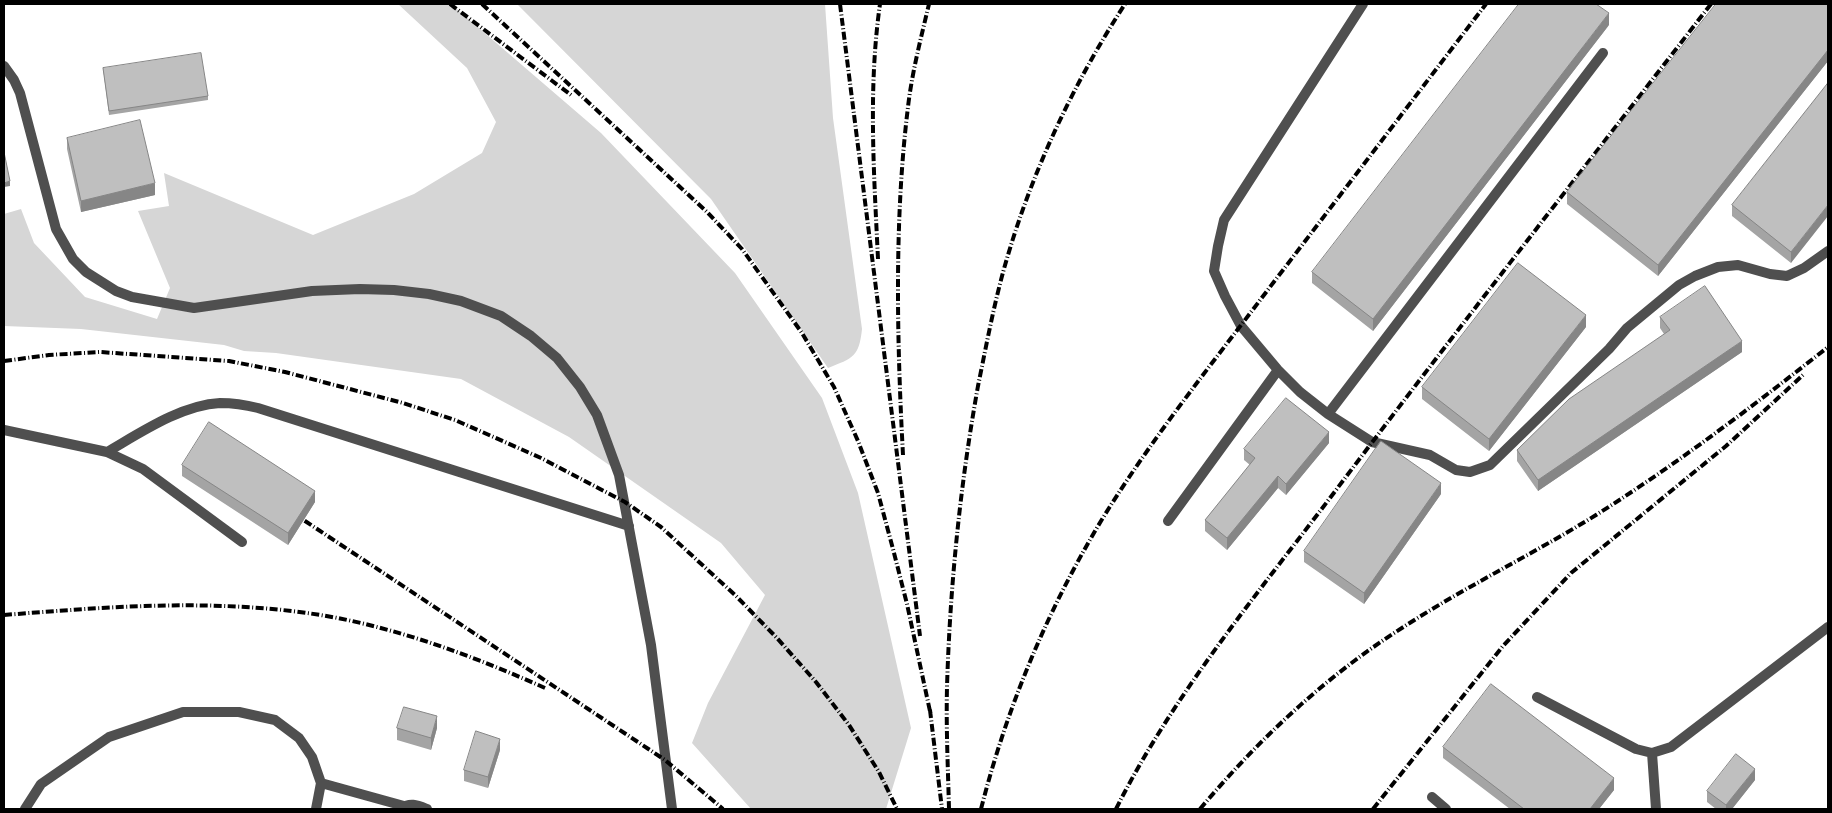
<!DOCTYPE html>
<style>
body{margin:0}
#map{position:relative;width:1832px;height:813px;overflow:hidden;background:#fff;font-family:Barlow,sans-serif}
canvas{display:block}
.frame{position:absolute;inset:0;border:5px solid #000;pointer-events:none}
</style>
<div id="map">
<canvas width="1832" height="813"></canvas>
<div class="frame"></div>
</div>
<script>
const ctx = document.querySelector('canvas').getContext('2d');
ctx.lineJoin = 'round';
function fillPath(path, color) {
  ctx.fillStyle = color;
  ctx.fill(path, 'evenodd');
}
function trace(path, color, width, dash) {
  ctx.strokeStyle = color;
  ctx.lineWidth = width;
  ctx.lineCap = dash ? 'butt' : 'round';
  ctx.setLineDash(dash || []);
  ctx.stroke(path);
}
fillPath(new Path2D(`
 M398 4H451L601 133 735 273 822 398 858 493 911 728 886 809H751L692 743 708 703 765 595 721 543 569 437 461 379 276 353 244 351 224 345 81 329 4 326V214L21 209 34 243 85 297 157 319 170 288 138 211 169 206 164 173 313 235 414 194 482 153 496 122 467 68Z
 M517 4H825L833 118 862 329C859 357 853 358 828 368L711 199Z`), '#d6d6d6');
trace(new Path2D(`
 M1363 4 1224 220 1218 246 1214 271 1225 296 1241 326 1278 370 1300 392 1328 414 1372 442 1430 455 1456 470 1470 472 1490 465 1609 349 1627 328 1679 285 1695 276 1718 267 1738 265 1770 274 1787 276 1804 268 1828 251
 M4 66 14 80 20 93 56 229 73 259 86 272 116 291 132 297 194 308 312 291 360 289 394 290 429 294 461 301 501 316 531 336 557 358 580 387 597 415 619 475 651 645 672 809
 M1328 414 1603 53
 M4 430 107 452 143 469 242 542
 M107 452C140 433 181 405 220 403 233 403 246 405 258 408L629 526
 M1168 521 1278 370
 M1537 697 1636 749 1652 753 1671 747 1828 627
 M1652 753 1656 809
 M321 783 404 806
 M1432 797 1446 809
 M25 809 41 784 109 737 183 712H239L275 720 299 738 312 757 321 783 316 809
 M400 809C410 802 417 805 427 809`), '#4f4f4f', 10);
trace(new Path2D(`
 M450 4 571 95
 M482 4 707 212 742 249 802 333 834 387 858 441 878 493 893 549 907 604 931 716
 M840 4 920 636
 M878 259C874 174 868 88 880 4
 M4 361 49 355 100 352 229 361 285 372 403 403 455 420 541 458 625 502 661 527 735 595 777 638 816 682 849 725 879 772 897 809
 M903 455C897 342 894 220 908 107 912 72 921 38 929 4
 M293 513 665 760 723 809
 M4 615C104 607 207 599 307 613 388 624 471 655 545 688
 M930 710 942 809
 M949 809C948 769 946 728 947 687 950 586 960 486 978 386 987 342 995 298 1008 255 1034 167 1075 81 1125 4
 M981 809C1007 707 1047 611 1101 521 1151 439 1212 364 1270 287 1342 193 1414 98 1486 4
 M1116 809C1172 697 1254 598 1330 498 1455 332 1584 168 1711 4
 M1200 809C1259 739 1327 675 1405 626 1467 586 1533 554 1596 515 1677 464 1753 406 1828 347
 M1373 809 1503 646 1571 573 1726 446 1803 375`), '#000', 4, [8, 2.5, 1, 2.5]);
fillPath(new Path2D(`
 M1828 4V61L1658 276 1567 204V192Z
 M1609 25 1373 331 1312 283V272Z
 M103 68 208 96V100L109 115Z
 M1828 83 1791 263 1732 216V205Z
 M67 138 155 195 81 212 67 149Z
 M1660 317 1742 352 1538 491 1517 461V450L1664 334 1660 328Z
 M1586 327 1489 451 1422 399V387Z
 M1329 443 1286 495 1278 488 1227 550 1205 531V520L1250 465 1244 460V449Z
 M182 465 315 502 288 545 182 476Z
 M1441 494 1364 604 1304 562V551Z
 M397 728H437L431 750 397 740Z
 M1443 747 1614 790 1599 809H1510L1443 758Z
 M500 750 488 788 464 781V770Z
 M1755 780 1732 809H1716L1707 802V791Z`), '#a4a4a4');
fillPath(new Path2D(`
 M1609 13V25L1373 331V319Z
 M1828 50V61L1658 276V265Z
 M10 181V186L4 187V183Z
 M155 183V195L81 212V201Z
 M1828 205V216L1791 263V252Z
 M1586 315V327L1489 451V439Z
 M1742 341V352L1538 491V480Z
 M1329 432V443L1286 495V484Z
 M1278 476V488L1227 550V538Z
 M1441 483V494L1364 604V593Z
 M315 491V502L288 545V533Z
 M437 716V728L431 750V738Z
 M500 739V750L488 788V777Z
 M1755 769V780L1732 809H1726V805Z
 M1614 778V790L1599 809H1590Z`), '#868686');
const building = new Path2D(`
 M1519 4H1596L1609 13 1373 319 1312 272Z
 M1716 4H1828V50L1658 265 1567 192Z
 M201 53 208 96 109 111 103 68Z
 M1828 83V205L1791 252 1732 205Z
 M140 120 155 183 81 201 67 138Z
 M4 152 10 181 4 183Z
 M1518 263 1586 315 1489 439 1422 387Z
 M1705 286 1742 341 1538 480 1517 450 1569 399 1670 330 1660 317Z
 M1286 398 1329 432 1286 484 1278 476 1227 538 1205 520 1255 458 1244 449Z
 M209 422 315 491 288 533 182 465Z
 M1381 441 1441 483 1364 593 1304 551Z
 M1491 684 1614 778 1590 809H1524L1443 747Z
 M404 707 437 716 431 738 397 728Z
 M476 731 500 739 488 777 464 770Z
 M1736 754 1755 769 1726 805 1707 791Z`);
fillPath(building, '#bfbfbf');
trace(building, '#868686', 1);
</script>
